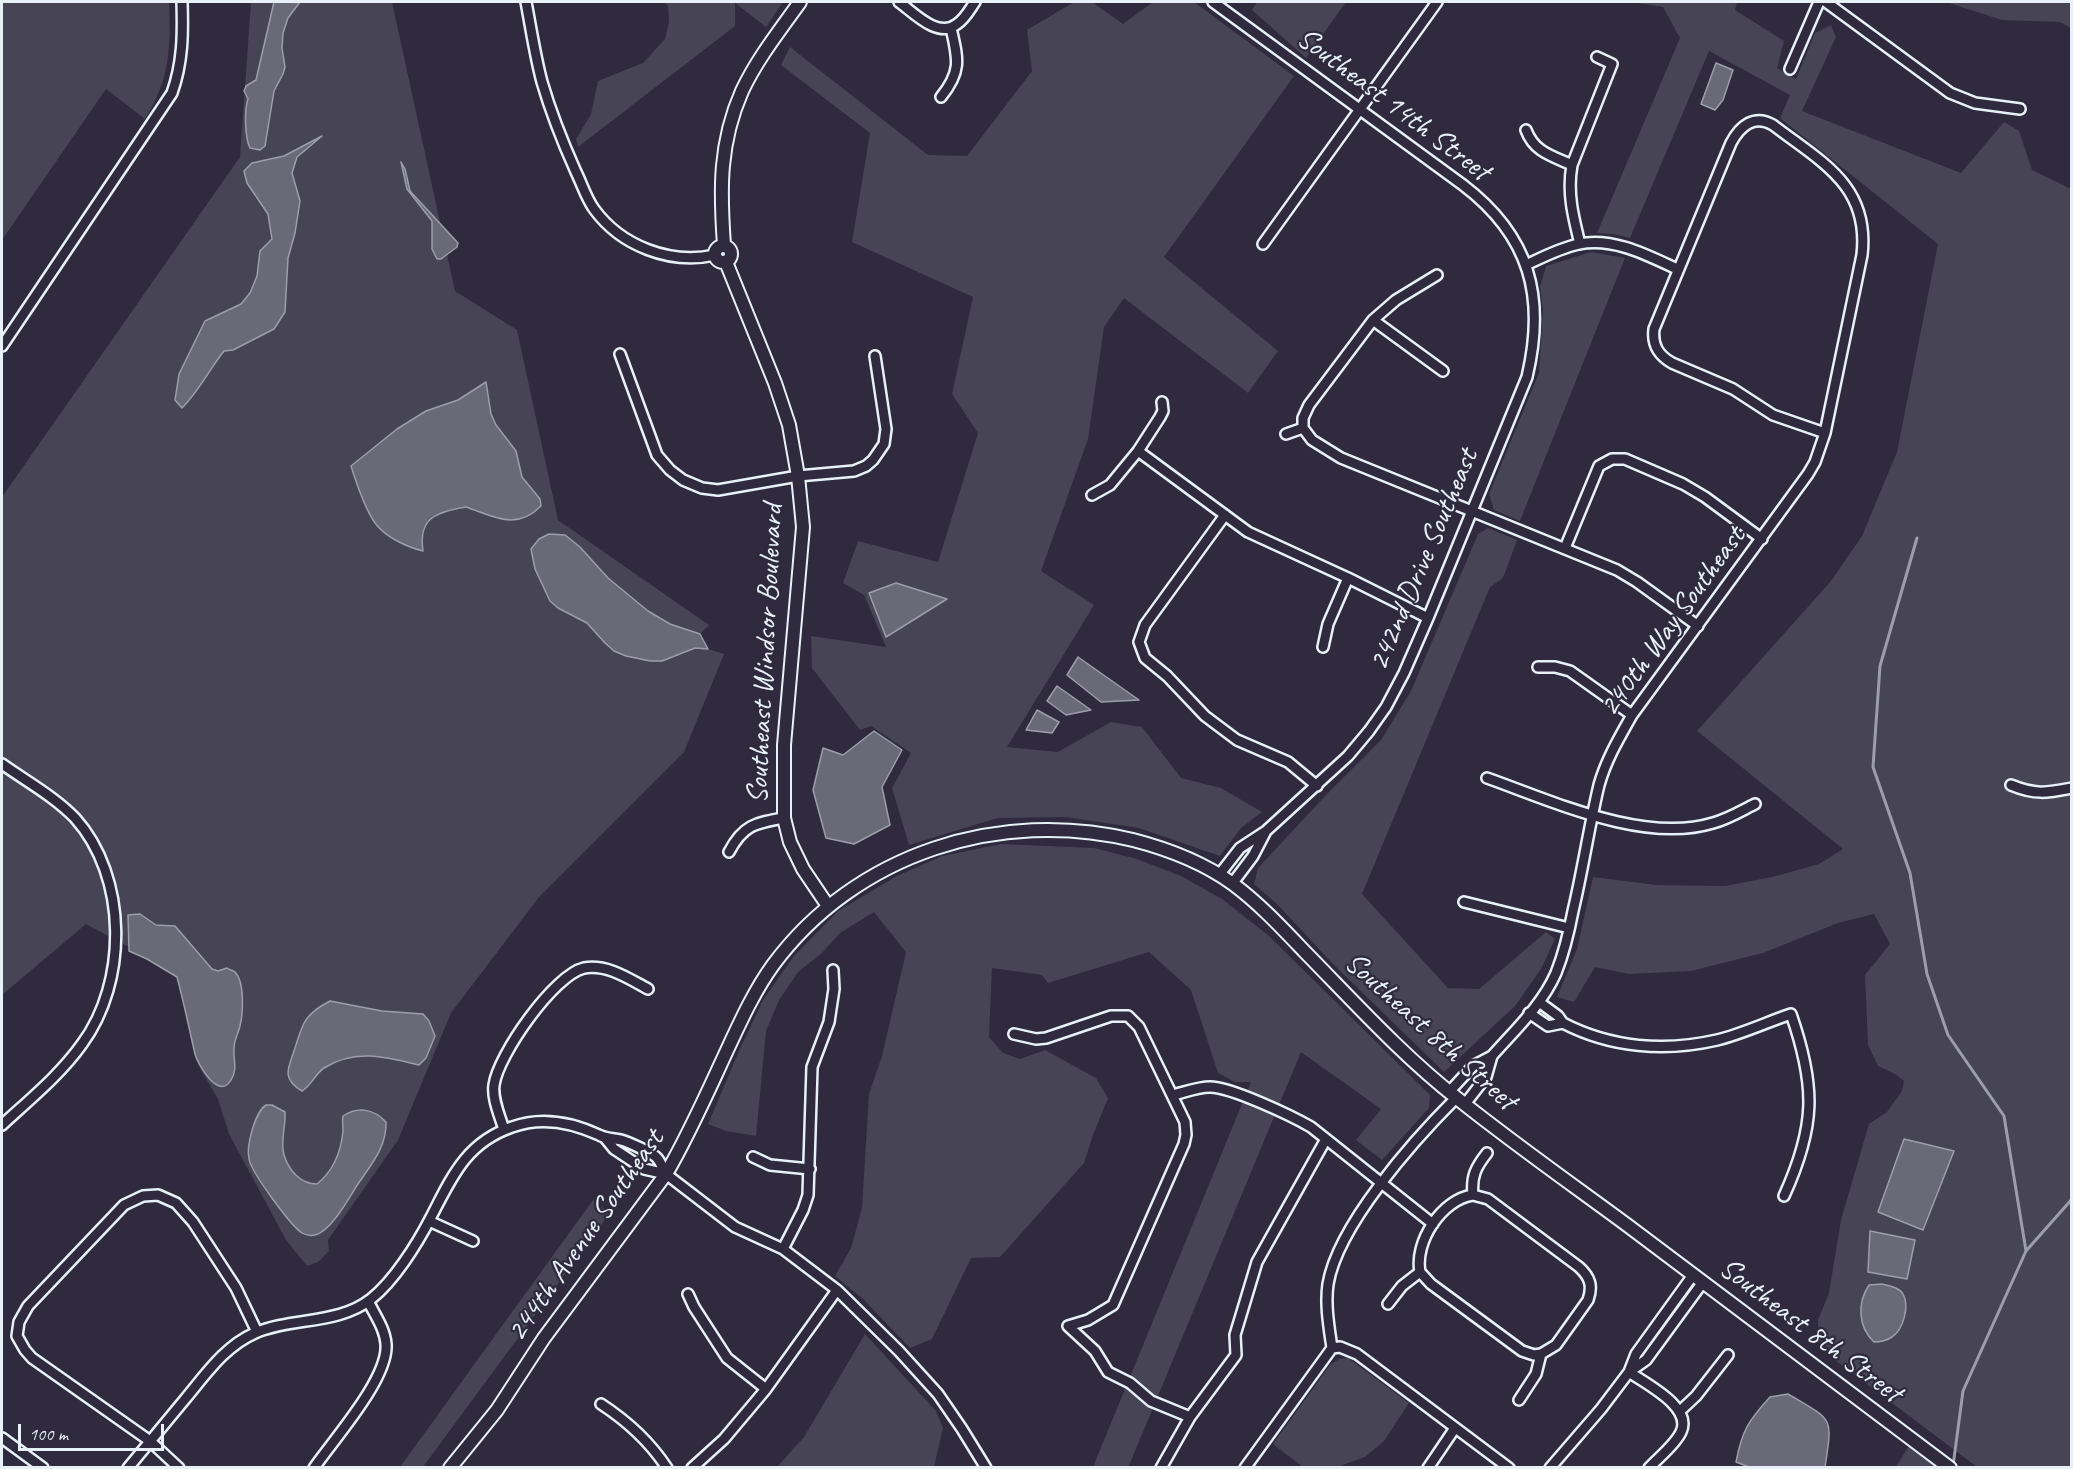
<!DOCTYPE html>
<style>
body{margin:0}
#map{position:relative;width:2073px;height:1469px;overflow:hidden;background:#2f2a3d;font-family:Caveat,sans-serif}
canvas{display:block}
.frame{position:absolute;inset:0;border:3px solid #e8f1f8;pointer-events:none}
.scale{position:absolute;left:18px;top:1424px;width:146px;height:27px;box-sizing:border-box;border:3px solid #e8f1f8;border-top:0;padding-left:8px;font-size:18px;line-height:21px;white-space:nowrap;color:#e8f1f8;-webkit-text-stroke:4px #2f2a3d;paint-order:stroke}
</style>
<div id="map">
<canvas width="2073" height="1469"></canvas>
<div class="frame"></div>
<div class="scale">100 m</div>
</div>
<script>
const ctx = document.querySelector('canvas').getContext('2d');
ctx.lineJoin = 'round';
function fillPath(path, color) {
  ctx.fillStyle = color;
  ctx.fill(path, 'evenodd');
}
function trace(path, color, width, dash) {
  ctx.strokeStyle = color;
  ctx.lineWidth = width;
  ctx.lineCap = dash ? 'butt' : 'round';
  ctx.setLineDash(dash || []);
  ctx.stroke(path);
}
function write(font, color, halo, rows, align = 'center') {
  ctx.font = font + ' Caveat,sans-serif';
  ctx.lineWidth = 4.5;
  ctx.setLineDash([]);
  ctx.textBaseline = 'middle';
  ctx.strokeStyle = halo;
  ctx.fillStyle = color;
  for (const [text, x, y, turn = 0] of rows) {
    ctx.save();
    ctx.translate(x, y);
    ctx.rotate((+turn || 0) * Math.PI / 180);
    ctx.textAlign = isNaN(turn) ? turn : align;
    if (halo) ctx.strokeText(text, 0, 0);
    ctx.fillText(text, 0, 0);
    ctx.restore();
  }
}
fillPath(new Path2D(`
 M2 2H169C171 47 170 80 145 119L106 89 2 240Z
 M251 2H392L455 291 517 330 558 520 709 625 700 634 708 649 724 654 684 752 539 897 451 1013 398 1140 328 1240 329 1251 318 1262 307 1266 286 1240 229 1134 218 1099 201 1070 196 1056 177 973 86 924 2 995V497L240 157Z
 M664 2H783L766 27 735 3V26L578 147 576 139 591 114 598 81 643 63 665 39 669 22 668 6Z
 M1074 2H1092L1123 24 1153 2H1194L1294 76 1164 257 1278 351 1248 393 1124 298 1104 327 1088 439 1041 571 1094 605 1007 747 1058 752 1111 722 1142 727 1181 778 1221 788 1262 812 1241 828 1220 856 1139 828 1065 817 998 818 909 845 892 788 911 753 871 726 860 730 812 668 811 636 886 647 864 595 843 583 858 541 938 562 978 433 952 394 973 297 852 242 870 133 781 65 790 47 928 155 967 156 1032 71 1027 30Z
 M1257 2H1346L1306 58 1252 10Z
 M1632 2H1737L1735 10 1784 41 1777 68 1796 79 1815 33 1831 25 1836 37 1802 111 1961 173 2004 122 2019 131 2032 170 2071 189V1467H1977L1819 1348 1818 1320 1829 1293 1841 1220 1869 1124 1887 1112 1902 1091 1904 1081 1895 1074 1878 1066 1868 1045 1865 975 1890 944 1874 914 1838 923 1763 953 1691 971 1629 974 1595 967 1574 1002 1557 997 1577 949 1593 877 1656 885 1725 886 1772 877 1819 864 1843 849 1697 731 1831 581 1862 536 1897 452 1938 244 1780 118 1790 95 1709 51 1630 238 1613 234 1597 233 1680 38 1663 7Z
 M1946 2H2071V28L2060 22 2002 20Z
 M1591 252 1625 258 1520 521 1494 510 1489 494 1539 373 1543 310 1540 287 1546 266Z
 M1488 528 1517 540 1503 578 1490 587 1362 894 1448 988 1479 989 1546 932 1555 939 1541 969 1515 1006 1444 1072 1333 964 1278 905 1254 884 1258 868 1325 796 1381 740 1411 691 1478 534Z
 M1001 844 1094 848 1137 859 1181 876 1222 899 1268 935 1430 1095 1429 1108 1382 1160 1356 1140 1381 1109 1301 1052 1128 1468 1093 1467 1251 1082H1235L1218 1073 1191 990 1149 952 1048 983 1042 975 992 968 989 1037 1003 1053 1020 1059 1045 1050 1096 1078 1108 1098 1093 1135 1084 1163 1000 1257 971 1258 932 1339 910 1348 864 1300 835 1276 851 1248 862 1208 869 1094 882 1056 906 952 874 912 840 933 822 953 798 972 779 1000 766 1031 756 1136 726 1131 708 1124 739 1051 763 1000 794 956 838 911 897 876 942 856Z
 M593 1200 610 1213 423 1467H400Z
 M865 1334 936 1411 943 1428 934 1467H777L804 1437Z
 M1348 1358 1409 1403 1384 1441 1365 1457 1337 1467H1303L1273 1444 1330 1365 1339 1359Z
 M1913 1440 1950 1468H1895Z`), '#464455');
const water = new Path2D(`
 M274 2H300L288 18 283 33 282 48 285 67 283 74 274 91 265 146 260 150 250 148C245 138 244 110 248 99L244 91 246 86 256 80Z
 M1716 63 1733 70 1723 100 1715 110 1701 104Z
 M322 136 297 157 292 173 300 201 295 233 288 258 285 312 274 329 233 350 224 351C209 370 199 391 182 408L175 400 179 374 205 321 241 304 250 293 257 276 260 251 272 239 268 214 247 183 244 171 252 163 284 156Z
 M401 162 405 169 410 191 458 243 457 247 441 259H437L432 249V221L407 189Z
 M486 382 491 414 496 425 516 451 522 477 540 499 541 506C516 531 495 517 466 507 436 512 418 518 423 551 407 547 385 537 375 523 366 510 356 482 351 466L397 429 426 411 458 400Z
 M549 534 565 535 580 547 608 578 648 611 670 624 700 634 708 649 695 648 662 661H650L626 656 614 651 605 643 587 623 558 608 550 601 535 569 531 549 539 539Z
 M896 583 947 599 886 637 869 593Z
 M1078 657 1139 700 1101 702 1067 675Z
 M1057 686 1091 710 1066 715 1047 701Z
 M1037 710 1059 722 1052 733 1026 730Z
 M874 731 902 750 882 787 890 825 854 844 826 838 813 790 823 748 843 755Z
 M140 914 156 925 175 926 212 969 218 971 227 968C229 970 233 970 235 972 245 982 243 1014 240 1026 238 1034 234 1040 234 1048 233 1059 238 1070 231 1080 219 1101 198 1065 195 1054 189 1028 184 1003 177 977L147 959 129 951 128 915Z
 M330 1001 382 1011 423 1014 429 1021 435 1036 426 1058 419 1065C387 1057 355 1048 324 1068 315 1074 312 1085 302 1091 280 1078 289 1067 295 1048 303 1022 305 1014 330 1001Z
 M266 1105H272L285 1112C286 1126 280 1142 284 1155 289 1171 301 1184 317 1184 333 1171 341 1152 343 1131 343 1126 342 1121 343 1116 358 1106 374 1109 386 1122 387 1148 369 1167 356 1187 348 1200 330 1232 315 1235 311 1236 305 1235 302 1233 291 1226 251 1172 249 1159 246 1146 255 1112 266 1105Z
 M1904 1139 1954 1151 1923 1230 1878 1212Z
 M1870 1231 1915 1240 1907 1279 1868 1272Z
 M1882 1284C1889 1286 1899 1287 1903 1294 1910 1306 1903 1330 1892 1337 1886 1341 1881 1342 1874 1342 1858 1327 1857 1303 1869 1285Z
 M1788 1394C1833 1421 1833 1415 1825 1467H1749L1736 1462C1742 1430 1749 1420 1770 1397Z`);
fillPath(water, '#696978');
trace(water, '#9c9fab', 1.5);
trace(new Path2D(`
 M1917 538 1880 666 1873 767 1910 873 1927 974 1948 1035 2004 1116 2026 1251 1963 1391 1953 1466
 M2026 1251 2072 1199`), '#9c9fab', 3);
const minor = new Path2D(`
 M526 2C531 28 535 56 542 82 551 113 563 143 576 172 582 184 586 198 594 209 621 246 670 265 715 255
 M899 2C914 13 938 39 957 24 965 19 970 9 975 2
 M1213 2 1463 185C1530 236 1546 297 1527 377L1428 618 1404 673 1386 707 1369 731 1348 756 1266 831 1240 848 1219 875
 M1826 2 1950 93 1975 103 2020 109
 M1790 69 1819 2
 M941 97C962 71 958 59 951 28
 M1526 130C1534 152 1552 156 1572 165
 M1263 244 1437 2
 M1580 244C1573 216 1567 192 1572 165L1612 64 1597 57
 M1526 265C1543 257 1560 248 1579 244 1613 237 1647 255 1677 269
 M1373 320 1443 371
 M2 346 172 93C183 62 183 33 182 2
 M620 354 657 455 670 470 683 480 702 488 718 490 798 476 854 471 866 466 873 460 884 444 886 429 875 356
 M1303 428 1312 440 1341 458 1617 570 1637 582 1698 626
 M1286 434 1303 428V418L1309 405 1373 320 1396 300 1437 275
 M1138 451 1248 532 1348 578 1428 618
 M1092 495 1110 485 1138 451 1160 417 1163 411 1162 402
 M1225 515 1145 625 1139 642 1145 658 1167 676 1205 716 1237 740 1288 762 1317 786
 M1565 548 1599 466 1612 459H1625L1683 484 1705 497 1762 539
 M1323 647 1328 624 1348 578
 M1538 667H1555L1570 671 1632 715
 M2 764C26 781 55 797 75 818 128 877 128 982 82 1044 60 1075 29 1100 2 1125
 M1487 778C1552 801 1644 844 1713 823 1728 819 1741 811 1755 804
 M2011 785C2035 795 2046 793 2072 788
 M729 852C743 825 755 823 784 818
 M1232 884 1253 856 1265 833
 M1464 902 1569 928
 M1529 1013 1548 1026 1563 1023 1558 1016 1539 1002
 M1563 1023C1611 1048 1665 1052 1717 1040 1742 1034 1767 1022 1791 1014 1816 1086 1816 1126 1784 1196
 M1014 1034 1036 1039 1046 1038 1111 1016H1128L1139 1027 1185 1122 1186 1135 1184 1144 1113 1305 1088 1320 1068 1326 1095 1351 1108 1372 1130 1383 1151 1401 1190 1417 1236 1355 1235 1335 1257 1262 1326 1139
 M1492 1056C1515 1030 1542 1005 1556 973 1564 953 1569 932 1573 911 1583 869 1589 827 1599 785 1606 760 1619 738 1632 715L1808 474 1815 462 1825 433 1862 255C1870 185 1821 162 1773 125 1754 114 1740 126 1731 143L1654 329C1652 345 1658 355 1672 363L1733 389 1773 415 1825 433
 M1449 1092 1473 1066 1492 1056 1486 1077 1465 1104
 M1173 1095C1185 1092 1198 1087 1210 1087 1231 1087 1292 1116 1311 1127L1433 1224
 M504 1130C500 1116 492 1099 494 1085 498 1055 554 975 584 968 608 964 629 979 648 989
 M605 1138 614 1149 644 1169 666 1174 735 1227 783 1249 837 1290 899 1351 938 1394 962 1429 986 1468
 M753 1157 770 1165 810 1169
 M1473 1195 1488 1199 1579 1267C1590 1277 1593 1286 1588 1300L1556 1345 1541 1354 1536 1374 1519 1400
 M429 1221 473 1241
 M783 1249 803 1210 808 1195 812 1067 829 1022 834 989 833 970
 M1420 1272 1431 1284 1522 1351 1534 1355 1541 1354
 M1693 1275 1636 1354 1629 1372 1646 1360 1703 1282
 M688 1294 694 1307 727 1358 766 1389
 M1388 1304 1402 1286 1420 1272C1414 1242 1442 1199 1473 1195 1471 1176 1476 1167 1487 1153
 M1332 1348C1329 1327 1325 1305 1328 1284 1338 1225 1414 1140 1456 1098
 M1332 1348 1340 1347 1357 1354 1509 1468
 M601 1404C627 1421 650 1442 667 1468
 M1680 1411 1696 1396 1728 1355
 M2 1438 43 1468
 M128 1468C148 1444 167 1421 186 1398 206 1374 225 1346 255 1333 292 1317 338 1325 371 1299 394 1281 417 1244 430 1219 451 1179 465 1143 512 1127 542 1116 571 1122 599 1135 606 1139 613 1138 621 1140 628 1142 653 1153 657 1158 661 1162 663 1170 666 1174
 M179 1468 150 1441 32 1358 25 1350 17 1336 19 1322 28 1306 124 1205 143 1196 158 1195 176 1203 193 1222 236 1288 257 1332
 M314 1468C334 1439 389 1378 386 1344 385 1329 375 1315 368 1301
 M692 1468 724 1439 766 1389 837 1290
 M1161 1468 1190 1417
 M1245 1468 1332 1348
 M1428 1468 1455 1428
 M1550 1468 1601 1409 1629 1372C1646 1384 1693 1407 1681 1432 1675 1445 1659 1457 1649 1468`);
const tertiary = new Path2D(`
 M724 245C720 190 719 143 742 91 757 59 780 30 800 2
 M715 254a8 8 0 1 1 16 0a8 8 0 1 1-16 0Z
 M726 262 775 383 789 425 798 476 803 527 784 745V818L790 842 803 869 828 906
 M450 1468 497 1410 544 1338 666 1174C690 1133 709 1089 729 1046 742 1018 755 990 773 965 856 853 1000 808 1133 840 1168 849 1204 863 1233 884 1260 904 1283 929 1306 953 1355 1003 1403 1056 1458 1099 1513 1143 1570 1183 1627 1225 1734 1306 1842 1386 1950 1468`);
trace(minor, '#e8f1f8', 14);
trace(tertiary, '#e8f1f8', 16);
trace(minor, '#2f2a3d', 9);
trace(tertiary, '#2f2a3d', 12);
write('30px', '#e8f1f8', '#2f2a3d', [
 ["Southeast 14th Street",1393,105,37],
 ["242nd Drive Southeast",1424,560,-67],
 ["240th Way Southeast",1673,622,-54],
 ["Southeast Windsor Boulevard",766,654,-87],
 ["Southeast 8th Street",1430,1032,42],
 ["244th Avenue Southeast",586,1236,-55],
 ["Southeast 8th Street",1810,1331,37]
]);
</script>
